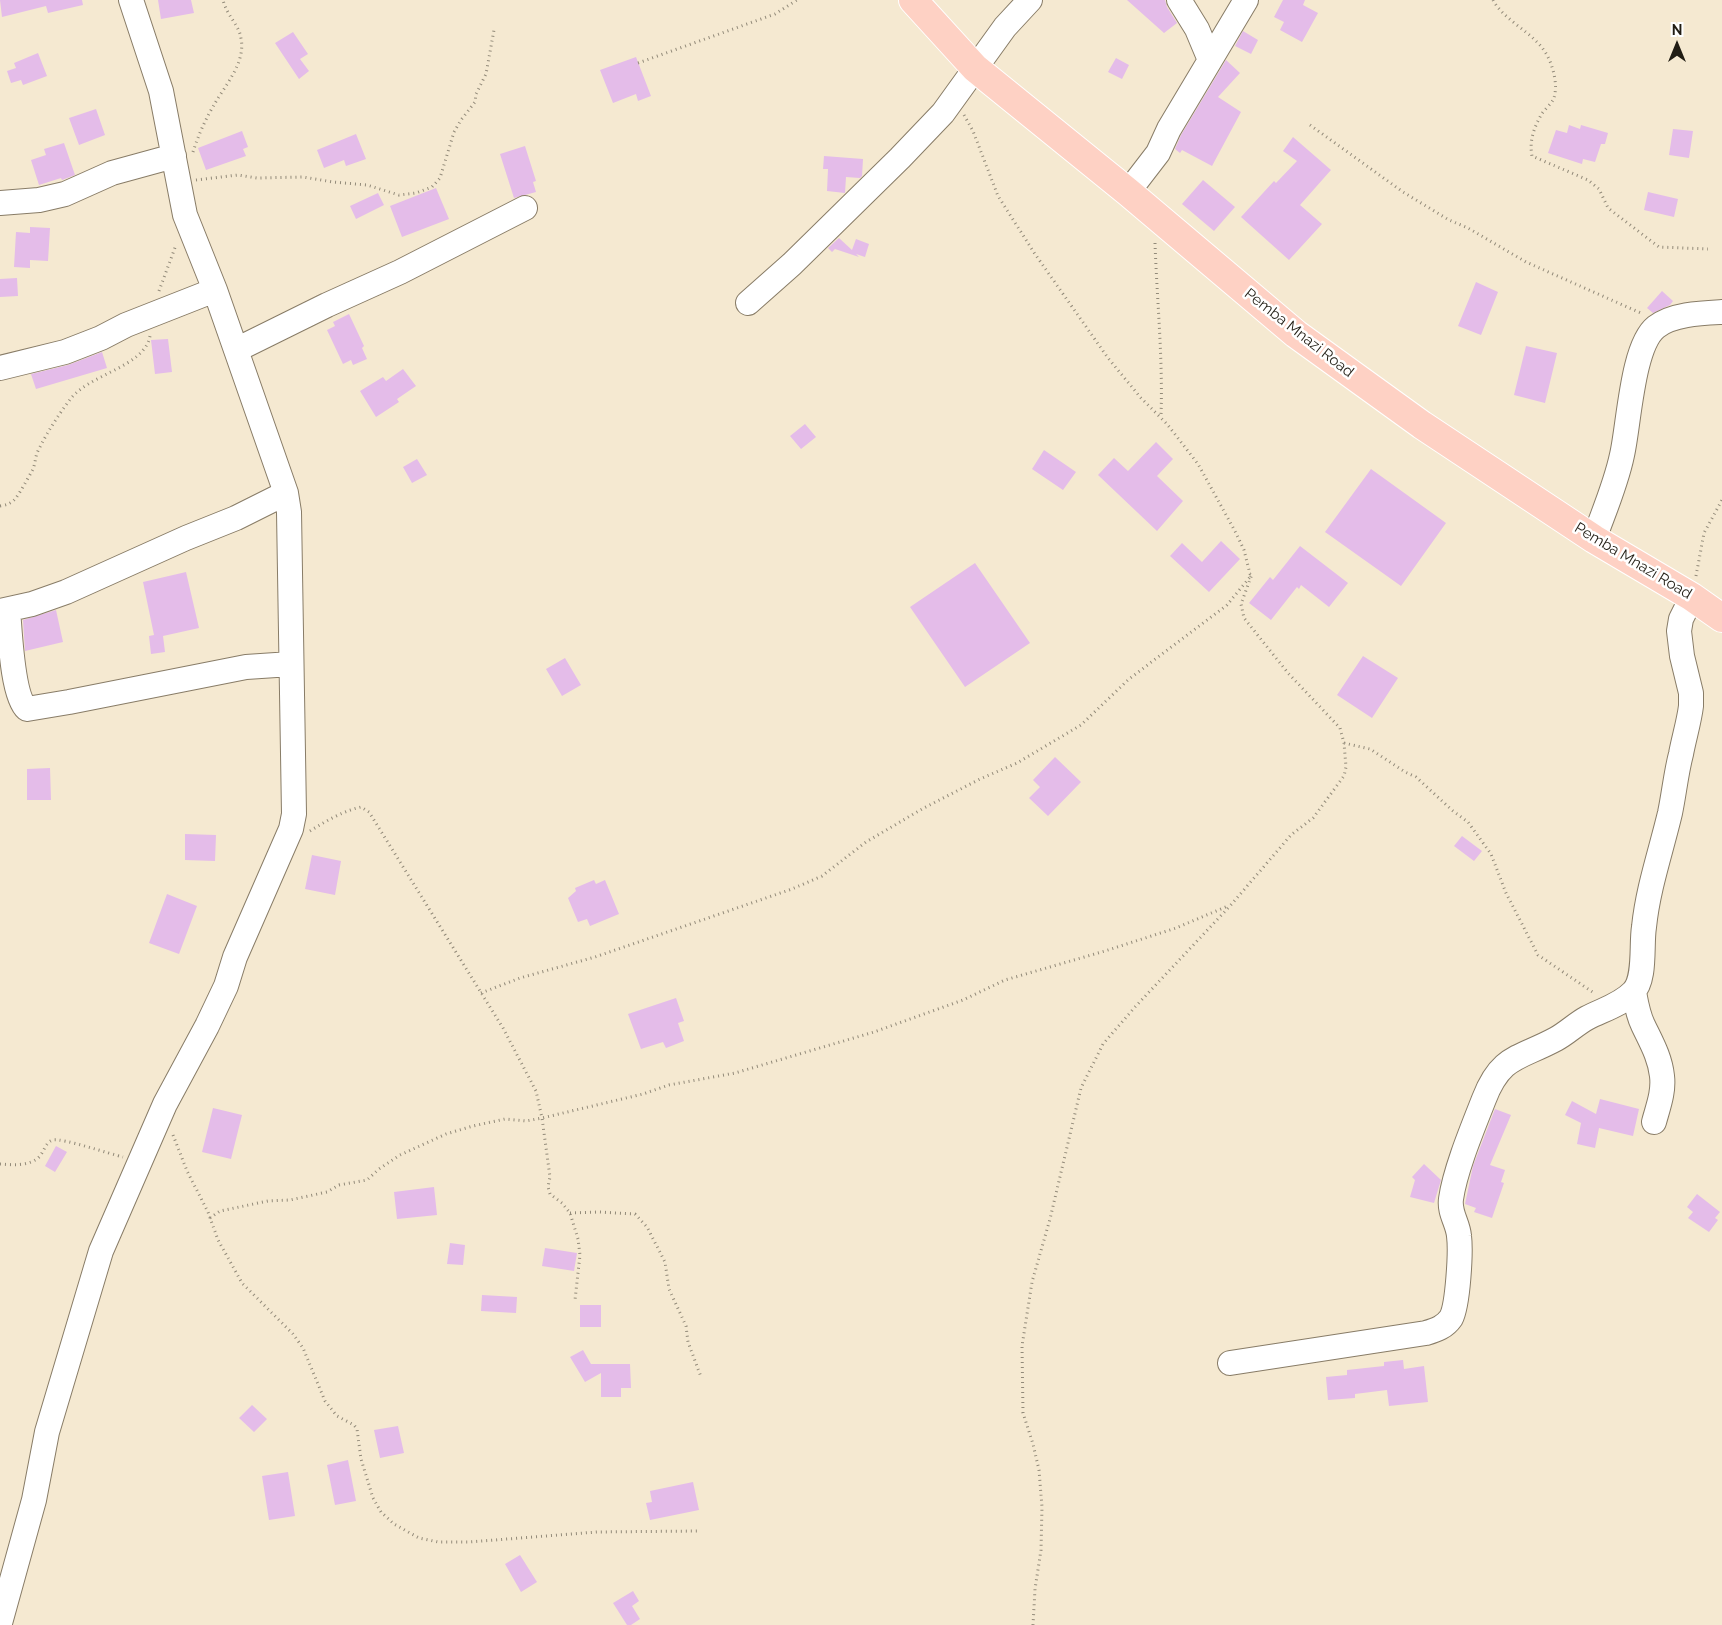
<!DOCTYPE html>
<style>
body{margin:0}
#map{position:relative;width:1722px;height:1625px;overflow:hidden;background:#f5e9d1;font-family:Raleway,sans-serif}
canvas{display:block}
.north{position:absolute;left:1652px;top:20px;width:50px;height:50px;-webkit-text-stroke:4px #fff;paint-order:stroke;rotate:0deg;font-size:14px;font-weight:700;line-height:20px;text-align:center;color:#211d14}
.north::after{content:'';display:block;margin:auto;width:18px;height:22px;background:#211d14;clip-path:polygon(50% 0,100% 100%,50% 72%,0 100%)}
</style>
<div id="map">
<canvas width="1722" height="1625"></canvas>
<div class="north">N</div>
</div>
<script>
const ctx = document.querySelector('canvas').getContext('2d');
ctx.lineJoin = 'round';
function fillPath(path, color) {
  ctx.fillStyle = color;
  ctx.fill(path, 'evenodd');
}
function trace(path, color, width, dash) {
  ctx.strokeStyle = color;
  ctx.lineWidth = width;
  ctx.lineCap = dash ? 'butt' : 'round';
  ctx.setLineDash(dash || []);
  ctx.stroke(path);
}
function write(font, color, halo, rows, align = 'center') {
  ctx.font = font + ' Raleway,sans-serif';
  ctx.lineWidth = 5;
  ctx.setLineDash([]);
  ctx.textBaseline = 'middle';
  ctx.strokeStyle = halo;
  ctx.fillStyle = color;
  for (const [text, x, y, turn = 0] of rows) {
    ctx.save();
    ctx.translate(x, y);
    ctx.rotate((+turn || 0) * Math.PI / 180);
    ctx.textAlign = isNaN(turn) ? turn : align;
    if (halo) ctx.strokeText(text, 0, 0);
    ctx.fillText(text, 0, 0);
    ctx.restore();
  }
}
fillPath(new Path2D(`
 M0 0H82L83 5 48 13 46 6 2 17Z
 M158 0H191L194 13 161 19Z
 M1127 0H1165L1167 7 1177 23 1164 33Z
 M1283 0H1305L1303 5 1318 13 1302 42 1280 30 1284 22 1274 17Z
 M1243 31 1258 40 1251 54 1235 46Z
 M293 32 308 54 300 59 309 71 299 79 275 43Z
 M38 53 47 76 23 85 21 80 11 83 7 71 16 68 14 63Z
 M636 57 651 96 638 101 636 94 613 103 600 70Z
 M1116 58 1129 65 1122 79 1108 72Z
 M1226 60 1240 73 1218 97 1241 112 1212 166 1182 150 1180 153 1175 149 1181 135Z
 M96 109 105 135 79 145 69 118Z
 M1569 125 1580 129 1581 125 1608 133 1605 144H1601L1595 162 1583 159 1582 164 1548 153 1556 130 1567 133Z
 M1673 129 1693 131 1689 158 1669 155Z
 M242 131 248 147 243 149 246 156 206 170 198 148Z
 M356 134 366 159 346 166 344 160 324 168 317 150Z
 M1293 137 1331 170 1300 205 1322 224 1289 260 1241 217 1274 181 1276 183 1297 161 1283 151Z
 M64 143 75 175 62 180 61 178 39 185 31 160 46 155 44 149Z
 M525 146 536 181 533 182 536 192 514 198 500 154Z
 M824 156 863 159 862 176 860 178 846 177 845 193 827 191 828 169H823Z
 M1203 180 1235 207 1214 231 1182 204Z
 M436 188 449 219 402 237 390 206Z
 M1648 192 1678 199 1674 217 1644 210Z
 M378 193 384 205 356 219 350 206Z
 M30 227 50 228 48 261 30 260V268L14 267 16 232 30 233Z
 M839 238 852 250 856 239 869 244 865 257 856 254 859 257 835 249 832 252 828 248Z
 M17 278 18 296 0 297V279Z
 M1476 282 1498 292 1481 335 1458 326Z
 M1662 291 1673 301 1670 305 1653 313 1647 308Z
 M349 314 364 346 362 348 367 359 353 365 351 360 343 364 327 330 335 326 333 322Z
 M168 339 172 372 155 374 151 340Z
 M1526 346 1557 353 1545 403 1514 395Z
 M102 352 107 368 36 389 31 374 68 365Z
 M403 369 416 386 397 399 399 402 376 417 360 391 383 377 386 381Z
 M805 424 816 437 801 449 790 436Z
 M1156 442 1173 459 1157 476 1183 501 1157 531 1098 475 1114 458 1128 471Z
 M1044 450 1076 472 1063 490 1032 469Z
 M417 459 427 475 412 483 403 467Z
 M1371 469 1446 523 1401 586 1325 532Z
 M1221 541 1240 559 1209 592 1170 556 1182 543 1202 562Z
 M1300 546 1348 583 1329 607 1301 585 1299 589 1297 587 1271 620 1249 603 1270 577 1273 580Z
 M975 563 1030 643 965 687 910 607Z
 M186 572 199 628 163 636 165 652 151 654 149 636 154 635 143 582Z
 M56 610 63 642 25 651 23 620Z
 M1363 656 1398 678 1372 718 1337 695Z
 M565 658 581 685 562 696 546 669Z
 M1055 757 1081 782 1048 816 1029 798 1040 787 1033 780Z
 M50 768 51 800H27V769Z
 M185 834 216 835 215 861 185 860Z
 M1462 836 1482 851 1474 861 1454 846Z
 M312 855 341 861 335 895 305 889Z
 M594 880 596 884 605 880 619 914 590 926 587 919 578 922 568 898 576 891 575 888Z
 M167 894 197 906 179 954 149 943Z
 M676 998 684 1021 678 1023 684 1041 666 1048 663 1042 641 1049 628 1014Z
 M1600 1099 1639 1109 1633 1136 1599 1128 1595 1148 1577 1144 1581 1123 1565 1115 1572 1101 1596 1114Z
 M213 1108 242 1115 231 1159 202 1152Z
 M1495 1109 1511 1115 1490 1165 1505 1170 1501 1182 1504 1183 1492 1218 1474 1212 1476 1208 1465 1204 1473 1166Z
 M56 1146 67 1152 55 1172 45 1166Z
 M1424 1164 1441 1180 1434 1203 1410 1197 1415 1180 1412 1177Z
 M434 1187 437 1215 397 1219 394 1192Z
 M1697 1194 1720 1212 1715 1218 1718 1220 1709 1232 1688 1218 1693 1212 1687 1207Z
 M450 1243 465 1245 463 1265 447 1264Z
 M545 1248 577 1253 574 1271 542 1266Z
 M482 1295 517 1297 516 1313 481 1311Z
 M580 1305H601V1327H580Z
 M583 1350 591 1364H630L631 1388H621V1397H601V1373L585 1382 570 1357Z
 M1403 1360 1404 1369 1424 1366 1428 1402 1389 1406 1387 1390 1355 1394V1398L1328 1400 1326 1377 1347 1375V1370L1384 1366V1362Z
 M252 1405 267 1419 254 1432 239 1418Z
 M398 1426 404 1453 380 1458 374 1430Z
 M348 1460 356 1501 335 1505 327 1465Z
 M288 1472 295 1516 269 1520 262 1476Z
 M693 1482 699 1510 650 1520 646 1503 652 1502 650 1491Z
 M520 1555 537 1582 521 1592 505 1564Z
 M633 1591 639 1601 632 1606 640 1619 631 1625H627L613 1603Z`), '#e4bce9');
const minor = new Path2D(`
 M1179 0 1197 29 1210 60
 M1128 192 1158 153 1169 129 1246 0
 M0 203 39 200 65 194 112 173 174 156
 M748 303 792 264 900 158 943 113 1005 27 1030 0
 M236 350 327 305 400 272 525 208
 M0 368 65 352 101 338 126 325 215 290
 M1594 539C1604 511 1616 484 1622 455 1629 425 1632 346 1656 327 1672 314 1702 313 1722 312
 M8 610C10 631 12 696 27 709L69 702 246 667 291 664
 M0 611 32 604 66 592 186 538 236 518 286 493
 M1634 992C1636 1003 1638 1015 1643 1025 1651 1042 1660 1057 1662 1076 1664 1092 1658 1107 1654 1122
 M1230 1363 1426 1333C1436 1330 1445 1327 1451 1318 1458 1305 1461 1251 1459 1236 1458 1223 1449 1213 1451 1199 1455 1170 1473 1127 1484 1099 1501 1055 1519 1059 1556 1039 1567 1033 1576 1024 1587 1018 1602 1010 1621 1005 1633 992 1646 979 1641 945 1644 927 1648 888 1661 851 1670 813 1674 794 1676 773 1681 754 1684 738 1689 722 1691 706V693L1682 656 1679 631 1681 619 1692 597
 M0 1623 34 1500 47 1432 101 1251 165 1104 207 1026 226 986 235 957 291 829 294 814 289 512 286 493 215 290 185 215 161 91 131 0`);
const major = new Path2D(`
 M913 0 975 68 1128 192 1296 334 1422 425 1594 539 1692 597 1722 618`);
trace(minor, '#887c67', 26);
trace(major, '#fff', 30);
trace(new Path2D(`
 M1493 0C1505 22 1534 32 1547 55 1553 66 1559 87 1553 100 1550 105 1544 110 1541 115 1534 128 1529 141 1532 156L1588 180 1599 189 1608 208 1659 247 1708 249
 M638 63 775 14 797 0
 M964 115 973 131 998 196 1035 254 1108 358 1141 398 1167 424 1198 464 1236 533 1244 550 1250 574H1252L1241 604 1244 618 1288 673 1340 728 1344 743 1346 767 1344 776 1313 818 1291 835 1230 906 1135 1007 1103 1044 1081 1088 1050 1219 1032 1282 1022 1346 1023 1413 1033 1444 1039 1470 1042 1507 1041 1550 1035 1589 1033 1625
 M1310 125 1403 192 1449 220 1468 228 1526 262 1643 314
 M193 152C198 136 205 120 214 105 225 85 246 63 241 38 239 25 227 16 223 0
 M196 180 238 175 257 178 303 177 333 182 367 185 399 195 416 193 432 187 440 178 454 132 461 120 475 102 476 94 486 74 494 30
 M1155 243C1157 301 1163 359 1161 416
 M159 291 176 245
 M0 506C7 505 12 503 16 498 21 491 28 478 32 471 35 466 35 459 37 453 46 434 57 417 69 401 87 374 144 368 150 336
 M1696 576 1704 533 1722 500
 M1344 743 1370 749 1405 772 1416 777 1453 811 1468 822 1491 854 1506 893 1538 955 1594 993
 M310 831C326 821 343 811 361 807L369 812 503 1028 536 1091 542 1118 550 1177 548 1187 550 1194 562 1203 570 1213 578 1239 580 1255 575 1300
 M481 993 520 978 595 957 792 889 822 876 866 842 922 809 980 779 1017 763 1081 725 1129 679 1227 605 1250 577
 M173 1135 187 1171 208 1212 218 1240 242 1283 293 1334 303 1348 325 1401 337 1416 354 1425 357 1429 361 1459 373 1498 381 1512 394 1524 419 1538 438 1542H469L597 1532 699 1531
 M0 1164C13 1165 28 1166 38 1158 44 1153 45 1142 53 1140 63 1138 110 1154 123 1157
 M570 1213 599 1212 635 1214 647 1227 665 1262 669 1289 686 1326 688 1342 701 1377
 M210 1218 220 1211 268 1201 290 1200 327 1192 339 1185 367 1180 379 1169 400 1155 446 1134 473 1126 505 1119 526 1121 542 1118 643 1094 669 1085 735 1073 874 1032 963 1000 1005 980 1105 951 1176 928 1228 906`), '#928a79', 3, [1, 4]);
trace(minor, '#fff', 24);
trace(major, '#fed1c4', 28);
write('15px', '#211d14', '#fff', [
 ["Pemba Mnazi Road",1299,333,38],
 ["Pemba Mnazi Road",1633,561,31]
]);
</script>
